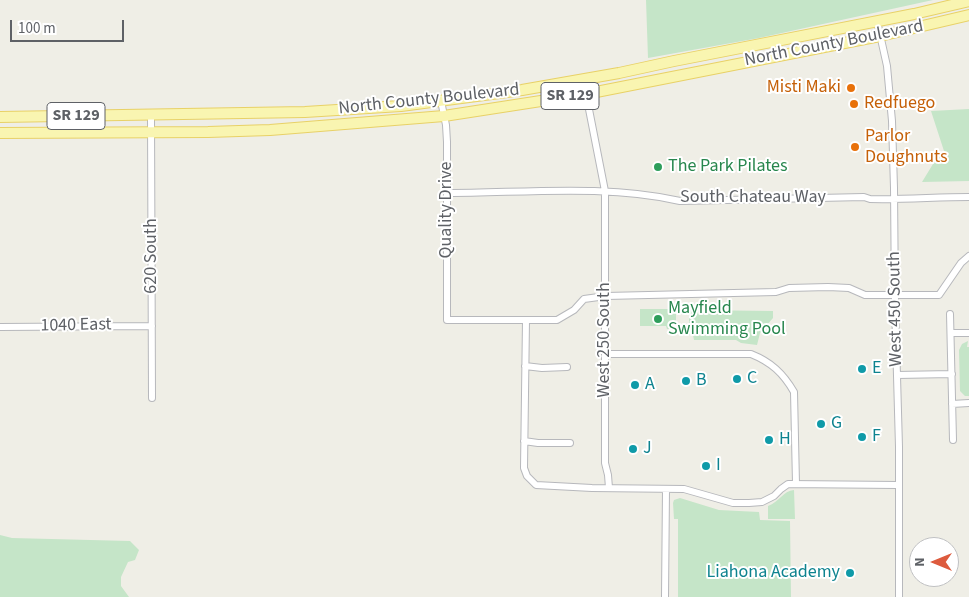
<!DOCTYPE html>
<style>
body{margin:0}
#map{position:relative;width:969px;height:597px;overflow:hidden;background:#efeee6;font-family:"Source Sans 3",sans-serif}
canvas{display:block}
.north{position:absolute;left:909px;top:537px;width:50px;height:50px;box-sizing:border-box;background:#fff;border:1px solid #bfc0c2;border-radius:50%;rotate:270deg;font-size:14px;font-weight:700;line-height:20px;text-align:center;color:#5e6166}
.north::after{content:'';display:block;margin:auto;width:18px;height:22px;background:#dd5b3e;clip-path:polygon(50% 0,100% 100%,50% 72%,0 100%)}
.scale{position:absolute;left:10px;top:20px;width:114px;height:22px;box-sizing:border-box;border:2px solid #5e6166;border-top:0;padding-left:6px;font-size:15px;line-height:18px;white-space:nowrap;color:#5e6166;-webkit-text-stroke:4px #fff;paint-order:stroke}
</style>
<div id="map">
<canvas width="969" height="597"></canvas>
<div class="north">N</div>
<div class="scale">100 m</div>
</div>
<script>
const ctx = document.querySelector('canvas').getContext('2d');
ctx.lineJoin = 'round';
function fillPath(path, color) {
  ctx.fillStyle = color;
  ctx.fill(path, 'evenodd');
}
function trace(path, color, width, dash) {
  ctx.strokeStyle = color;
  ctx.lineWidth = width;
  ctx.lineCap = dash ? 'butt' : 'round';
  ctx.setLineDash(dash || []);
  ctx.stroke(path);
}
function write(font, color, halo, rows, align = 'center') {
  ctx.font = font + ' "Source Sans 3",sans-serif';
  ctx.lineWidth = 4;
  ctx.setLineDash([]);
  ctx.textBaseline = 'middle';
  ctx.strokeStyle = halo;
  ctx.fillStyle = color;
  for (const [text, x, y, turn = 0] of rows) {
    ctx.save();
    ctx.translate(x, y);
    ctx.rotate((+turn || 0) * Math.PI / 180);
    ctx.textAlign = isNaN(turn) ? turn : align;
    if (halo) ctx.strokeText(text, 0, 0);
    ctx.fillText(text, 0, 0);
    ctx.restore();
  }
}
fillPath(new Path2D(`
 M646 0H933L759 38 648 58Z
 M969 109V181L922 182 933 164 944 151 931 111Z
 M640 309H676V329H667L666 326H640Z
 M689 310 773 311V318L760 333 757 345 741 343 736 340H694L693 335H689Z
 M968 341 967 347H969V396H965L960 391 959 350 962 344Z
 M794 490 795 519H768V506C779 502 783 491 794 490Z
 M680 498 719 510 759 512 760 520 790 521 791 597H678V519H674L673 503 674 500Z
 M0 535 12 538 130 541 139 550 135 560 128 562 121 577V586L129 597H0Z`), '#c5e5c8');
const minor = new Path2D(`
 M877 21 887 66 892 121 894 188 895 305 899 447V597
 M586 94 605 191V463L608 475 609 488
 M441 101 446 125 447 142V320H557L574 310 584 299 606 296 776 292 789 288 828 287 849 288 865 295H939L961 263 969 256
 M151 115 152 398
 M447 193C523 193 606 184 680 201L864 197 870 199C903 200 936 197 969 197
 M950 314 953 440
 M526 320 524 468 527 476 536 485 592 488 684 489 733 503H749L762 502 774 496 781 489 788 484 898 485
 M0 327 152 326
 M951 333H969
 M605 354H751C771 362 783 373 794 392L796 484
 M525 366 542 368 567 367
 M897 375 952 374
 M952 404 969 403
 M524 441 538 443H570
 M665 597 666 489`);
const primary = new Path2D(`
 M0 117 305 112 401 106 522 90 619 73 674 61 914 14 969 1
 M0 133 208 132 270 130 444 116 586 94 880 36 969 15`);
trace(minor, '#b7b8bc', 8);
trace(primary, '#e8d167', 12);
trace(minor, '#fff', 6);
trace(primary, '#f9f5b1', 10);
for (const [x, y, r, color] of [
 [851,88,5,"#e8710a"],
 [854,104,5,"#e8710a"],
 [855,147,5,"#e8710a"],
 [658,167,5,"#2e9e5b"],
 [658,319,5,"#2e9e5b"],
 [862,369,5,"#0f9aa8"],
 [737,379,5,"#0f9aa8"],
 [686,381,5,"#0f9aa8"],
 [635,385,5,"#0f9aa8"],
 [821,424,5,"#0f9aa8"],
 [862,437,5,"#0f9aa8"],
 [769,440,5,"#0f9aa8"],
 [633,449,5,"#0f9aa8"],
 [706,466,5,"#0f9aa8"],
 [850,573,5,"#0f9aa8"]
]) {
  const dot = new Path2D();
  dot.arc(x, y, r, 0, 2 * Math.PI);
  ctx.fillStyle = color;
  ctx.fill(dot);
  trace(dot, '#fff', 2);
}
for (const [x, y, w] of [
 [570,96,58],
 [76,116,58]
]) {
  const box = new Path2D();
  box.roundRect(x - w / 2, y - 13.5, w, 27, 4);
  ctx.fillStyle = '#fff';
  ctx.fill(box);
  trace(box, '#5e6166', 1);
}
write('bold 16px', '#5e6166', null, [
 ["SR 129",570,96],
 ["SR 129",76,116]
]);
write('18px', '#5e6166', '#fff', [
 ["North County Boulevard",834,44,-11],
 ["North County Boulevard",429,100,-6],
 ["South Chateau Way",753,198],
 ["Quality Drive",447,210,-90],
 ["620 South",152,256,-90],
 ["West 450 South",896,309,-91],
 ["1040 East",76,326,-1],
 ["West 250 South",605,340,-90]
]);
write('18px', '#c56008', '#fff', [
 ["Misti Maki",841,88,"right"],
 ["Redfuego",864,104],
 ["Parlor",865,137],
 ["Doughnuts",865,158]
], 'left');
write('18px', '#27864d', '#fff', [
 ["The Park Pilates",668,167],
 ["Mayfield",668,309],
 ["Swimming Pool",668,330]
], 'left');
write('18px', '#0d838f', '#fff', [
 ["E",872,369],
 ["C",747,379],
 ["B",696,381],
 ["A",645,385],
 ["G",831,424],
 ["F",872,437],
 ["H",779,440],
 ["J",643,449],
 ["I",716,466],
 ["Liahona Academy",840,573,"right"]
], 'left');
</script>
